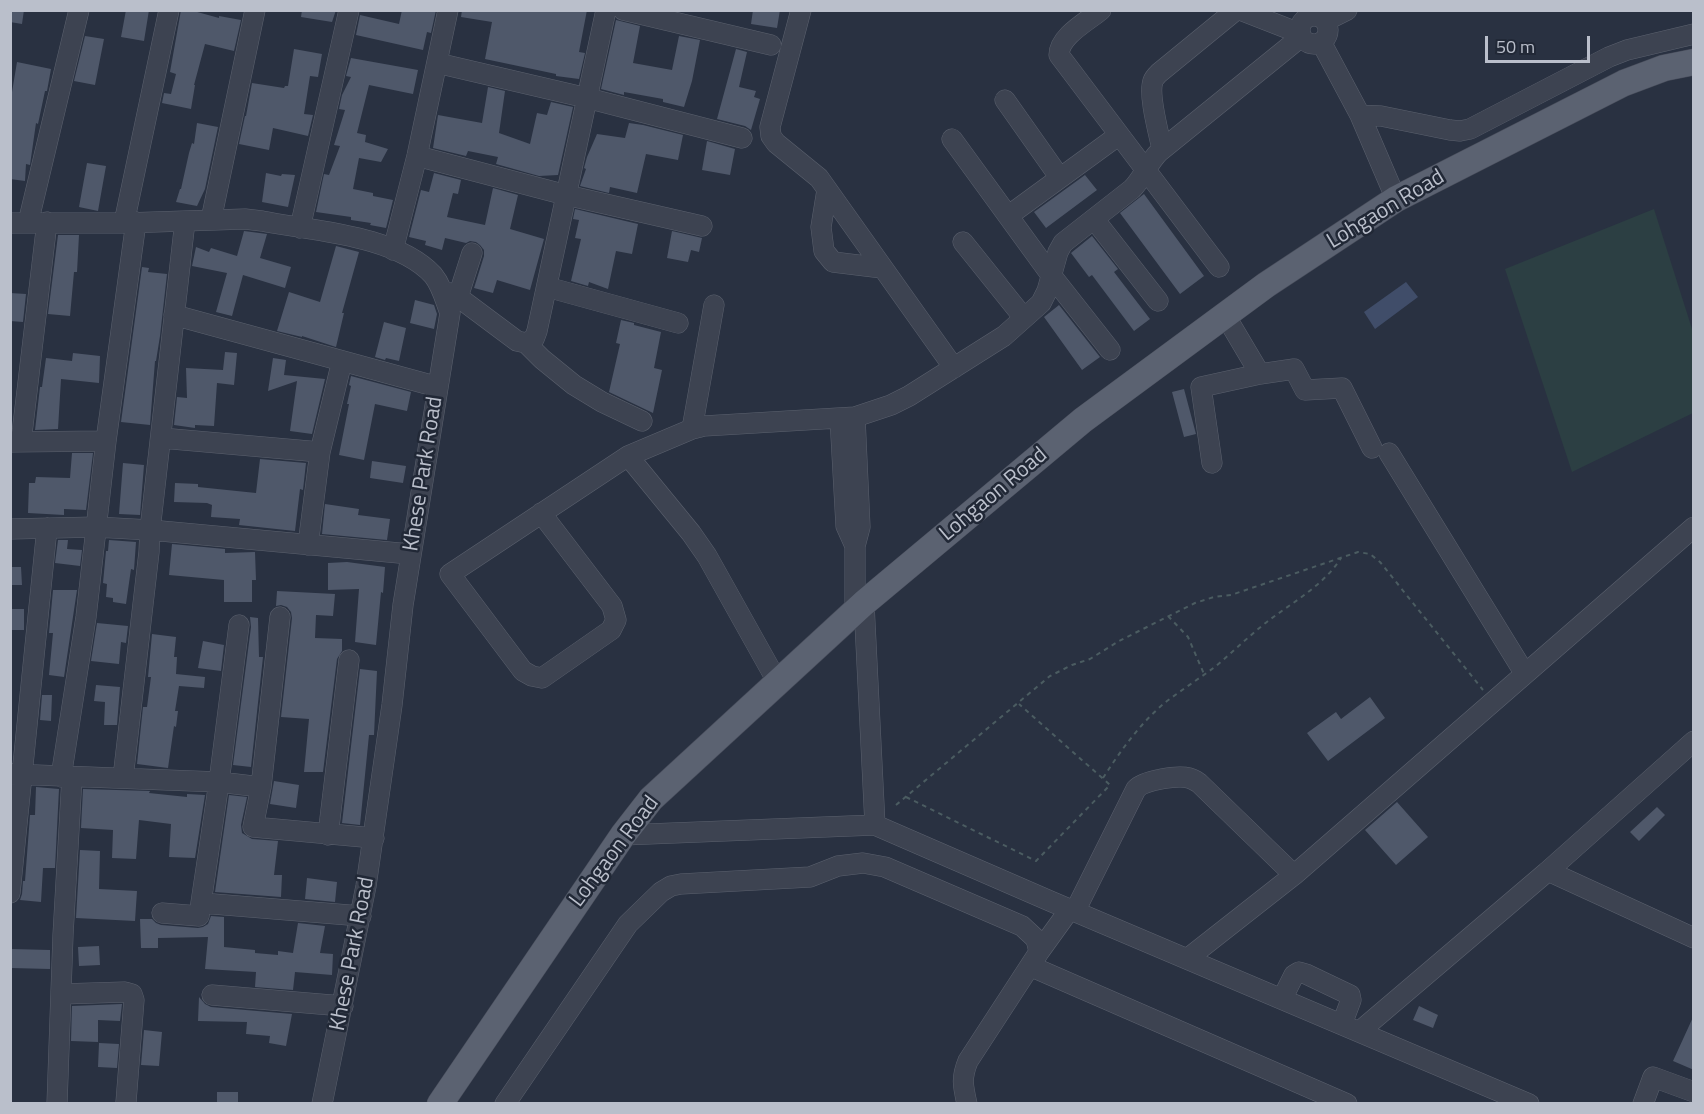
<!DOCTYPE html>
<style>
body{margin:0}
#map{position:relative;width:1704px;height:1114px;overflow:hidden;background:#293141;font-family:"Titillium Web",sans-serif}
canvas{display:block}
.frame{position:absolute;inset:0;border:12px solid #babfcb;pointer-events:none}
.scale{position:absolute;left:1485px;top:36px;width:105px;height:27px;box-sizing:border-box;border:3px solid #babfcb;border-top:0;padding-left:8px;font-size:18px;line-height:21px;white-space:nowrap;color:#babfcb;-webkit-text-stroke:4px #212836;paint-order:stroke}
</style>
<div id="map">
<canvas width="1704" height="1114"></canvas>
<div class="frame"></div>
<div class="scale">50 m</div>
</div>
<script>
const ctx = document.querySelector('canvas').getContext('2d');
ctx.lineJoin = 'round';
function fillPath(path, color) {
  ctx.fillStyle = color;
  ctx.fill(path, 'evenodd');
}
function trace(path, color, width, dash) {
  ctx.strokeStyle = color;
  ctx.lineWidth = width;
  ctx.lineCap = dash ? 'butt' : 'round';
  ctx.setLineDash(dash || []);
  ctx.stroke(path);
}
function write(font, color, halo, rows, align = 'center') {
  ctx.font = font + ' "Titillium Web",sans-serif';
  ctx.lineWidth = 5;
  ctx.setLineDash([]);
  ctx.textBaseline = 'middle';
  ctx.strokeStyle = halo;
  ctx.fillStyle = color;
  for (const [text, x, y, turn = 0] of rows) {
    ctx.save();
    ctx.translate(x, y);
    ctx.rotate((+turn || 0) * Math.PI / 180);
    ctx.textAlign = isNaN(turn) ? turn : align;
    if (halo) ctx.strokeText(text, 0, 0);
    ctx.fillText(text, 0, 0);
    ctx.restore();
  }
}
fillPath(new Path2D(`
 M1654 209 1693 332V413L1572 472 1505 269Z`), '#2c3f43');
fillPath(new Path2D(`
 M1406 282 1418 297 1375 329 1364 312Z`), '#404d69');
fillPath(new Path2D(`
 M10 10H24L22 24 10 22Z
 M126 10H149L144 41 121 37Z
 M181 10H190L219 18V16L241 20 234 51 205 44 194 85H195L191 109 162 103 164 93 171 94 176 74 170 72Z
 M302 10H336L332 22 301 17Z
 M402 10H436L431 33 427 32 423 50 356 35 360 15 399 24Z
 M462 10H587L579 52 585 53 579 79 556 76V74L485 59 492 22 461 17Z
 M753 10H780L777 28 751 24Z
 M616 20 640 26 633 63 672 70 679 36 700 40 692 81 684 107 663 102V99L624 92V95L601 89Z
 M85 36 104 39 95 85 74 81Z
 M294 49 322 54 318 77 310 76 304 114 313 115 308 136 273 128 269 150 239 144 245 116H246L252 83 284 88 285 86H288Z
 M736 49 747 52 739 87 756 91 754 97 760 99 751 130 745 126 717 119Z
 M351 58 418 70 413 94 369 85 357 133 366 135 365 142 388 149 381 162 359 158 353 189 373 193V196L393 200 386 228 370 225 371 223 351 220V217L316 212 324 174 329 175 340 146 334 145 345 110 339 109 342 95 351 77 346 76Z
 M17 62 51 69 47 91H45L38 124 36 123 30 165 26 164 25 181 10 179V91L12 92Z
 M488 87 505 91 499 133 530 144 537 113 547 115 551 102 573 107 558 175 539 176 496 164 498 157 468 151 466 156 433 148 438 115 482 123Z
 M197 123 218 127 205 189 197 206 176 202 180 189H181L189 153 192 143 194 144Z
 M629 123 643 125 683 135 678 160 646 154 637 193 610 187 609 193 580 186 586 169 584 168 587 157 597 134 625 138Z
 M707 141 735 149 730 175 702 170Z
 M87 163 106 166 98 211 79 207Z
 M266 173 281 176 282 174 295 175 288 207 262 202Z
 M434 173 461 180 458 194 453 193 447 217 485 225 493 188 518 195 510 229 544 239 530 290 497 280 493 293 474 288 484 256V250L480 245 476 242 470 241 466 243 445 238 442 250 425 245 426 241 409 237 421 190 429 192Z
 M1085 175 1097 190 1046 228 1034 212Z
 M1144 194 1204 276 1180 294 1120 213Z
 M575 209 638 224 632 254 616 251 608 289 589 282 588 286 571 281 581 239 575 238 579 220 573 219Z
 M244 231 267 234 260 258 291 267 285 288 243 275 232 316 216 312 227 273 192 266 196 247 209 252 211 248 237 256Z
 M672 231 702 238 699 252 691 250 688 262 667 258Z
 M58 235H79L77 272H74L70 316 48 314Z
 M1092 236 1118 269 1114 272 1150 319 1134 331 1092 275 1089 277 1071 253Z
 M336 246 359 252 342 313H344L336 347 302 336V337L277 331 289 292 320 302Z
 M142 267 149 268 148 272 167 274 160 336 156 361H155L150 425 121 422Z
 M10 293 26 294 23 322 10 321Z
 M415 300 434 305 437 314 434 329 410 323Z
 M1059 305 1100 357 1082 370 1044 317Z
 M621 320 634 323V325L661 332 654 368 662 370 653 413 609 392 620 344 616 343Z
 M384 322 406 328 399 361 386 358 385 360 375 357Z
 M225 352 237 353 234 385 217 383 214 426 195 425V428L174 425 177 397 187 398 186 368 223 370Z
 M73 353 100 356 99 383 61 379 58 429 35 430 40 387H42L46 358 72 361Z
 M273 358 286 360 284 375 325 379 312 434 290 431 297 381 268 391Z
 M351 376 411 392 407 411 375 404 364 460 339 455 349 404H347L351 386 349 385Z
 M1184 389 1196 434 1184 437 1172 392Z
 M72 453H93L86 510 64 509V515L28 513 29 483H35L36 477 70 478Z
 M260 459 306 463 303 490 300 489 295 531 239 525 240 519 211 517 212 505 207 503 174 502 175 483 198 484V487L256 493Z
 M372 461 406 466 403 483 370 478Z
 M123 463 144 465 140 515 119 514Z
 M325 504 359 509 358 515 390 519 387 540 322 534Z
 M58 540H68L67 549 82 550 80 566 55 563Z
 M109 540 136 542 134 570 131 569 126 604 113 602V598L106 597 107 584 103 583 106 551H108Z
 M172 544 225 549V553L255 552 256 580H252V602H224V580L169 575Z
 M347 562 385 567 383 593 381 592 376 645 355 642 359 589 328 590V563Z
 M10 567H21L22 585H10Z
 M53 590H77L64 677 49 675 53 633H49Z
 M277 591 335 594 333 616 316 615 315 638 342 639V651L337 659 323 772H304L309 719 281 717 292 618 291 612 287 607 281 605 276 606Z
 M10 609H24V630H10Z
 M250 617 258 618 259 657H263L251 767 233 765 251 627Z
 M97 623 128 626 126 643 121 642 119 664 91 661Z
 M152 634 176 637 174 657H177L176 674 205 677 204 688 179 686 175 711H178L176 727 174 726 168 768 137 764 143 707H147L151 677H148Z
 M203 641 224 645 221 671 198 668Z
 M360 669 377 671 374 735H369L360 825 342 823Z
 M96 685 120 687 117 725H104L105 702 94 701Z
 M42 695H52L51 721 40 720Z
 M1370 697 1385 718 1328 761 1307 733 1336 712 1341 719Z
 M274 781 299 785 296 808 270 804Z
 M36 787 59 789 55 868H43L41 902 20 900 22 894 23 881H25L30 815H35Z
 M83 789 150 791 149 793 187 797V794L205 795 195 858 169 857 171 824 139 820 136 859 112 858 113 830 81 828Z
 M229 795 247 797 241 825 242 833 252 839 278 841 274 875H282L281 897 215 892Z
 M1397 802 1428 837 1396 865 1365 830Z
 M1657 807 1665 815 1639 841 1630 832Z
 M80 850 100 851 99 889 137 891 135 921 76 918Z
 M307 878 337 882 335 902 305 899Z
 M211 916 224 917V947L255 950V953L278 955V951L293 953 298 923 325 926 320 953 333 954 332 975 295 972 293 990 255 987 256 972 205 969 208 937 158 938V948H141L140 919H152L156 923 161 925 198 928 203 927 208 924Z
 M99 946 100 965 79 966 78 947Z
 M11 949 50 950V969L11 968Z
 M199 997 205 1004 211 1007 292 1014 286 1046 269 1043 270 1036 246 1034 247 1022 198 1021Z
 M122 1004 120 1021 98 1020V1042L71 1041 72 1006Z
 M1419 1006 1438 1015 1433 1028 1413 1020Z
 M1694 1015V1070L1673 1061Z
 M144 1030 162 1032 159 1066 141 1065Z
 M99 1043 119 1044 117 1068 98 1067Z
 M217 1092H238V1104H217Z`), '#4f586a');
const minor = new Path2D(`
 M623 10 771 45
 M801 10 770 127 771 136 776 143 819 178 954 368
 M1101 10C1088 21 1059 36 1059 55L1219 267
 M1240 10 1299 33
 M1300 30a14 14 0 1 1 28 0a14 14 0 1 1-28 0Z
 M1325 21 1347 10
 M1321 42 1360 115 1396 199
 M437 63 587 98 742 138
 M1005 100 1060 178
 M1360 115 1381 116 1450 130 1460 131 1470 129 1609 57 1627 50 1694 34
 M952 139 1051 275 1110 350
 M1162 149C1159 134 1148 95 1153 81 1154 78 1157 75 1159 73L1236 10
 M417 156 566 195 702 226
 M827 190 821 227 824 251 833 262 882 268
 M1008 216 1119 135
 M1094 219 1158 301
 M211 220 255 10
 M10 223H124L245 219 262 221C313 231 396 235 433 275 442 286 445 300 450 313L403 605 392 705 366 886 322 1104
 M28 223 79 10
 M124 223 169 10
 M300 228 349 10
 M963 242 1024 318
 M393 250 417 156 448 10
 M547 287 678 323
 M442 290 458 297 517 341 526 343 542 359 574 385 602 402 642 421
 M458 297 472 253
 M174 315 438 387
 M526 343 534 339 537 331 606 10
 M1260 374 1294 369 1305 390 1342 388 1372 448
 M855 417 860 527 855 546V611
 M840 418 846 526 855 546
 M692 429 714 305
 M161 438 320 452
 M10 442 106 441
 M21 442 47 222
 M1389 453 1525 674
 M628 456 691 533 707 556 778 683
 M1212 463 1201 387 1260 374 1225 315
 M541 513 612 606 616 620 611 630 542 678 532 676 523 671 450 574 628 456 692 429 704 426 855 417 891 405 909 396 1004 336 1041 303 1047 291 1058 252 1063 243 1132 189C1143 178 1148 163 1159 152L1301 37
 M10 529 96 527 150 530 410 554
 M308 545 320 452 342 361
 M864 603 875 825
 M280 617 261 787 253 827 374 838
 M10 774 219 782 261 787
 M61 777 86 617 106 441 136 222
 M123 778 149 552 150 530 185 221
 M328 835 349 660
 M623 835 875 825 1050 901 1529 1104
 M1548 871 1694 938
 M10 893 47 528
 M201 903 361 916
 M1075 911 1136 789C1144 780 1178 775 1189 778 1193 779 1196 781 1199 783L1294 875
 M162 913 199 916 219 782 239 625
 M1187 959 1294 875 1694 527
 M1030 966 1347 1104
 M61 994 125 992 132 994 134 1000 126 1102
 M212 995 343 1006
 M1282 999 1294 975 1299 972 1306 974 1350 995 1351 1000 1342 1024
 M1360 1031 1548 871 1694 741
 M57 1104 63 935 72 777
 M505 1104 628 924 661 892 671 886 681 884 810 877 838 866 863 863 885 867 1022 926 1036 939 1039 952
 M967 1104C963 1086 961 1078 968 1061L1039 952 1070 909
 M1643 1104 1653 1077 1694 1092`);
const major = new Path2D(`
 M440 1104 623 835 651 799 864 603 1083 420 1266 285 1396 199 1624 83 1664 68 1694 62`);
trace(minor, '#5b616e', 21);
trace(major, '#474c5a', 27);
trace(new Path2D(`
 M1168 616 1188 637 1204 674
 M1103 778C1121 750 1141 722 1167 701 1183 689 1200 678 1216 666 1234 651 1250 635 1268 621 1293 602 1324 585 1341 558
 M906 797 1036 861 1110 785 1019 704
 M896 805 1050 676 1072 665 1090 659 1119 641 1195 603 1214 597 1231 595 1358 552 1370 554 1380 562 1483 690`), '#4b5c61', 2, [4.5, 4.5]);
trace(minor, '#3d4351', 20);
trace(major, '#5b6271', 26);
write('22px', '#babfcb', '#212836', [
 ["Lohgaon Road",1386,210,-31],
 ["Khese Park Road",424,474,-81],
 ["Lohgaon Road",994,495,-40],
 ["Lohgaon Road",615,852,-53],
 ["Khese Park Road",353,954,-79]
]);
</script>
